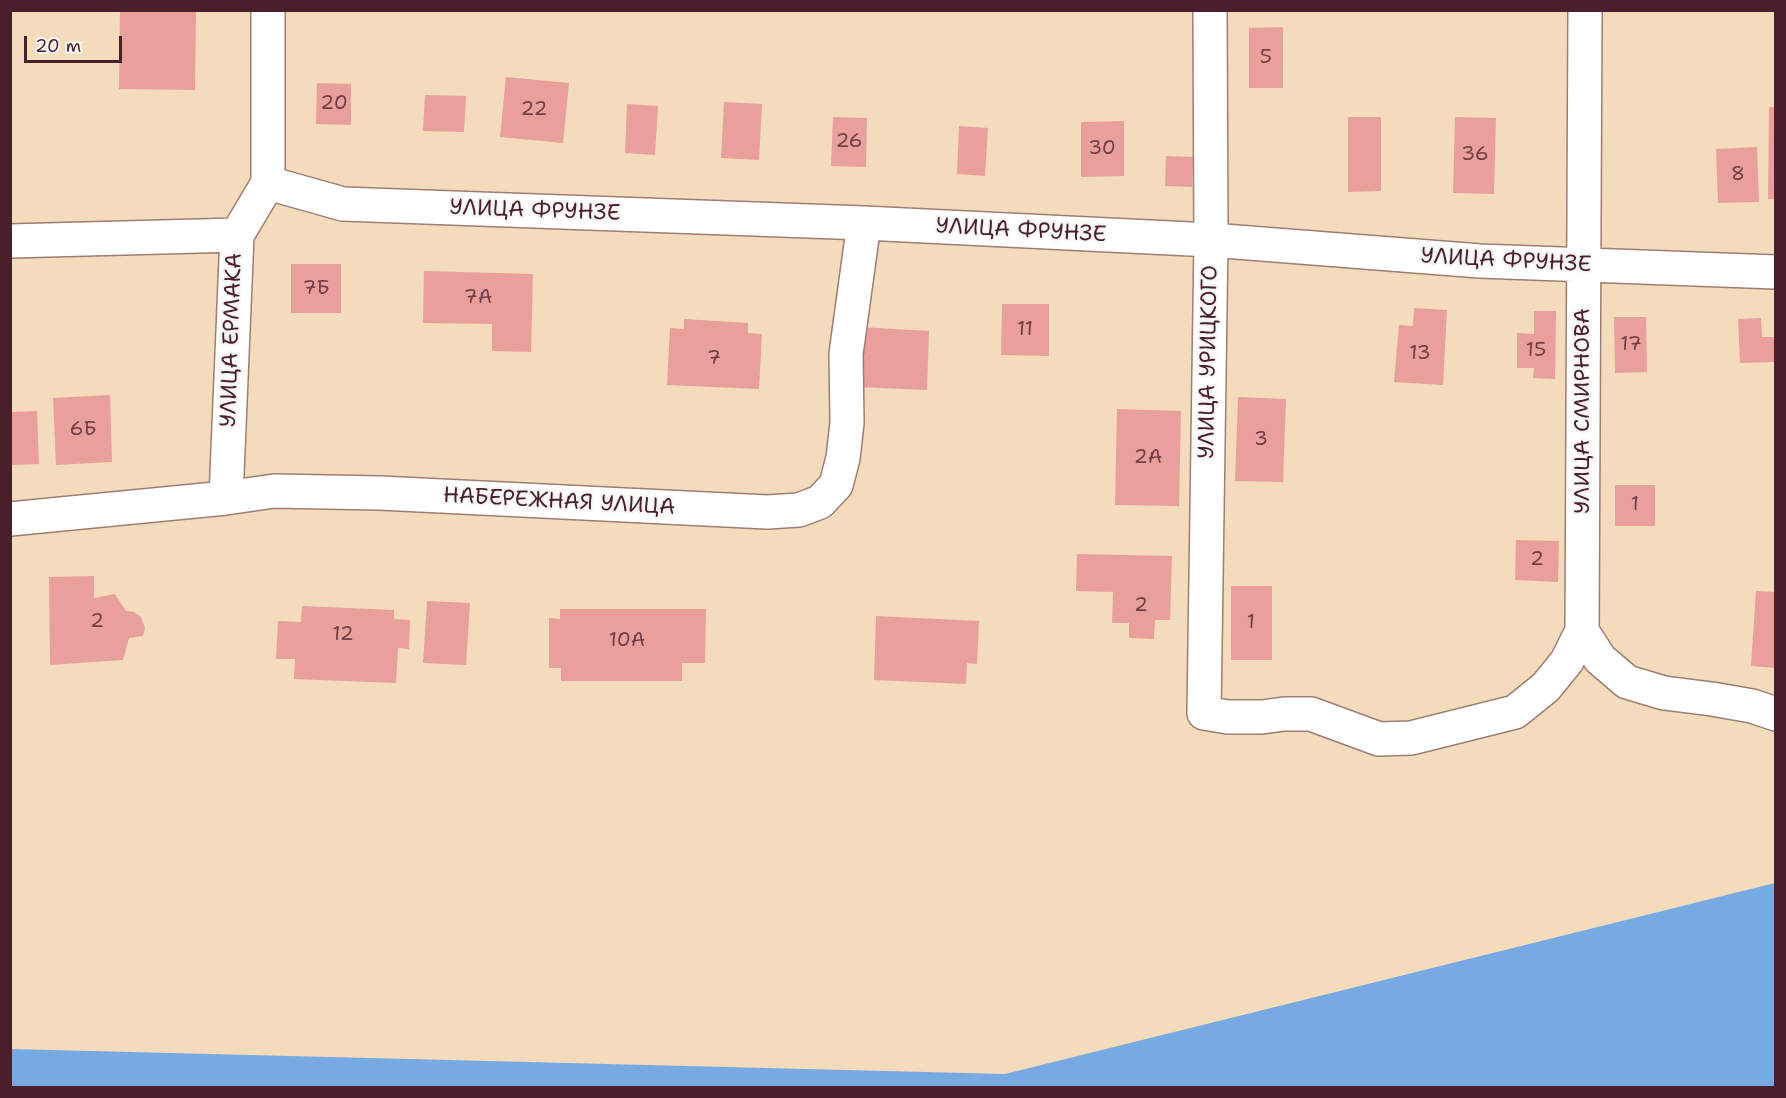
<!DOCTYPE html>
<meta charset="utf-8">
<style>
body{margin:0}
#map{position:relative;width:1786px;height:1098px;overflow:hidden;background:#f3dbbc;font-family:"Shantell Sans",sans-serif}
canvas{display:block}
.frame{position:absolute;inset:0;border:12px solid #4a1f2b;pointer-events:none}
.scale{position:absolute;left:24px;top:36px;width:98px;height:27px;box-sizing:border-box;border:3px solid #4a1f2b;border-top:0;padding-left:8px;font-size:18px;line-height:21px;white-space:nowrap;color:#4a1f2b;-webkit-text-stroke:4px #f6f6f2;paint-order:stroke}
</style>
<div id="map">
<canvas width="1786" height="1098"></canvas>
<div class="frame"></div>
<div class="scale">20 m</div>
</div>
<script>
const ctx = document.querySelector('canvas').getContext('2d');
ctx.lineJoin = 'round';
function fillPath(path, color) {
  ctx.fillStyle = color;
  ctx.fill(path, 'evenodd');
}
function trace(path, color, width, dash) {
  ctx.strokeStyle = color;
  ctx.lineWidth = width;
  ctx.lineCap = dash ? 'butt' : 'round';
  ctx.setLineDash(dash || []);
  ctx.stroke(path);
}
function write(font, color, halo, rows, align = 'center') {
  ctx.font = font + ' "Shantell Sans",sans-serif';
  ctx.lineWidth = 5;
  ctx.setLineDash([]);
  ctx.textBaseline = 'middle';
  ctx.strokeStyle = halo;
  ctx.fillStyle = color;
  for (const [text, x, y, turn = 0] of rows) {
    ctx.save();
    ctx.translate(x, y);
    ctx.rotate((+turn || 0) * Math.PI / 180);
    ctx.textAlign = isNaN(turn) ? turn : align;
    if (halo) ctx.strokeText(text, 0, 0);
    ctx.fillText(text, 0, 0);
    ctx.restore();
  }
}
fillPath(new Path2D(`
 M1775 883V1087H11V1049L1005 1074Z`), '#77aae3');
fillPath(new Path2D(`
 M120 10H196L195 90 119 89Z
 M1283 27V88H1249V28Z
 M506 77 569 83 563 143 500 137Z
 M317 83 351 84V125L316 124Z
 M425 95 466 96 464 132 423 131Z
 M724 102 762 104 759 160 721 158Z
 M627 104 658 106 655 155 625 153Z
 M1769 107H1776V199H1768Z
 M833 117 867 118 866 167 831 166Z
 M1348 117H1381V191L1348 192Z
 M1455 117 1496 118 1494 194 1453 193Z
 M1124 121V176L1081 177V122Z
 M959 126 988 128 985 176 957 174Z
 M1757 147 1759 202 1718 203 1716 149Z
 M1166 156 1193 157 1192 187 1165 186Z
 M291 264H341V313H291Z
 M424 271 533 274 531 352 492 351V324L423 323Z
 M1002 304H1049V356L1001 355Z
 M1414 308 1447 310 1443 385 1394 382 1399 325 1413 326Z
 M1534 311H1556L1555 379 1533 378 1534 368H1517V333L1534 334Z
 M1614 317H1646L1647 372 1615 373Z
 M1761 318 1762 337H1774V362L1740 363 1738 319Z
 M684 319 748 323V333L762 334 759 389 667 385 670 328 684 329Z
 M860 327 929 331 927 390 857 387Z
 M110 395 112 462 56 465 53 398Z
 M1238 397 1286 399 1283 482 1235 481Z
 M1117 409 1181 411 1179 506 1115 505Z
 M37 411 39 464 10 465V412Z
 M1615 485H1655V526H1615Z
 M1516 540 1559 541 1558 582 1515 580Z
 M1077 554 1172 556 1170 620H1155L1154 639 1129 638V623H1112L1113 592 1076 591Z
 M94 576V598L115 594 126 611 134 612 141 617 145 628 143 636 129 638 123 660 50 665 49 577Z
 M1231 586H1272V660H1231Z
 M1756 591 1776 592V668L1751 666Z
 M427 601 470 603 466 665 423 663Z
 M302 606 394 610V619L410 620 409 649 398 648 396 683 294 679 295 659H276L278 621 301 622Z
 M560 609H706L705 663H682V681H561V668H549V618L560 619Z
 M876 616 979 621 977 664 967 663 966 684 874 680Z`), '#e99f9c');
const minor = new Path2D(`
 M1210 10 1211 240 1204 713 1228 717H1262L1284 714H1311L1379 739 1411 738 1515 712 1546 687 1567 661 1582 631 1600 659 1627 682 1664 693 1712 699 1752 706 1776 714
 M268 183 343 204 864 223 1211 240 1480 261 1776 272
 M10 241 237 235
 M226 498 237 235 268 183V10
 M10 519 226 498 274 491 380 493 767 512 799 510 820 502 836 485 843 458 847 423 846 354 864 223
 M1582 631 1585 10`);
trace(minor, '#9e7d74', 36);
trace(minor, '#fff', 33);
write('20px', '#723f47', null, [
 ["5",1266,58],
 ["20",334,104],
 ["22",534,110],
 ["26",849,142],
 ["30",1102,149],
 ["36",1475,155],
 ["8",1738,175],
 ["7Б",316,289],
 ["7А",478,298],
 ["11",1025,330],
 ["17",1631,345],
 ["15",1536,351],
 ["13",1420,354],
 ["7",714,359],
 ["6Б",83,430],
 ["3",1261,440],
 ["2А",1148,458],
 ["1",1635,505],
 ["2",1537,560],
 ["2",1141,606],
 ["2",97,622],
 ["1",1251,623],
 ["12",343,635],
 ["10А",627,641]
]);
write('22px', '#4a1f2b', '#f6f6f2', [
 ["УЛИЦА ФРУНЗЕ",535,211,2],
 ["УЛИЦА ФРУНЗЕ",1021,231,3],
 ["УЛИЦА ФРУНЗЕ",1506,261,3],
 ["УЛИЦА ЕРМАКА",232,340,-88],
 ["УЛИЦА УРИЦКОГО",1209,362,-89],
 ["УЛИЦА СМИРНОВА",1583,411,-90],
 ["НАБЕРЕЖНАЯ УЛИЦА",559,502,3]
]);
</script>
